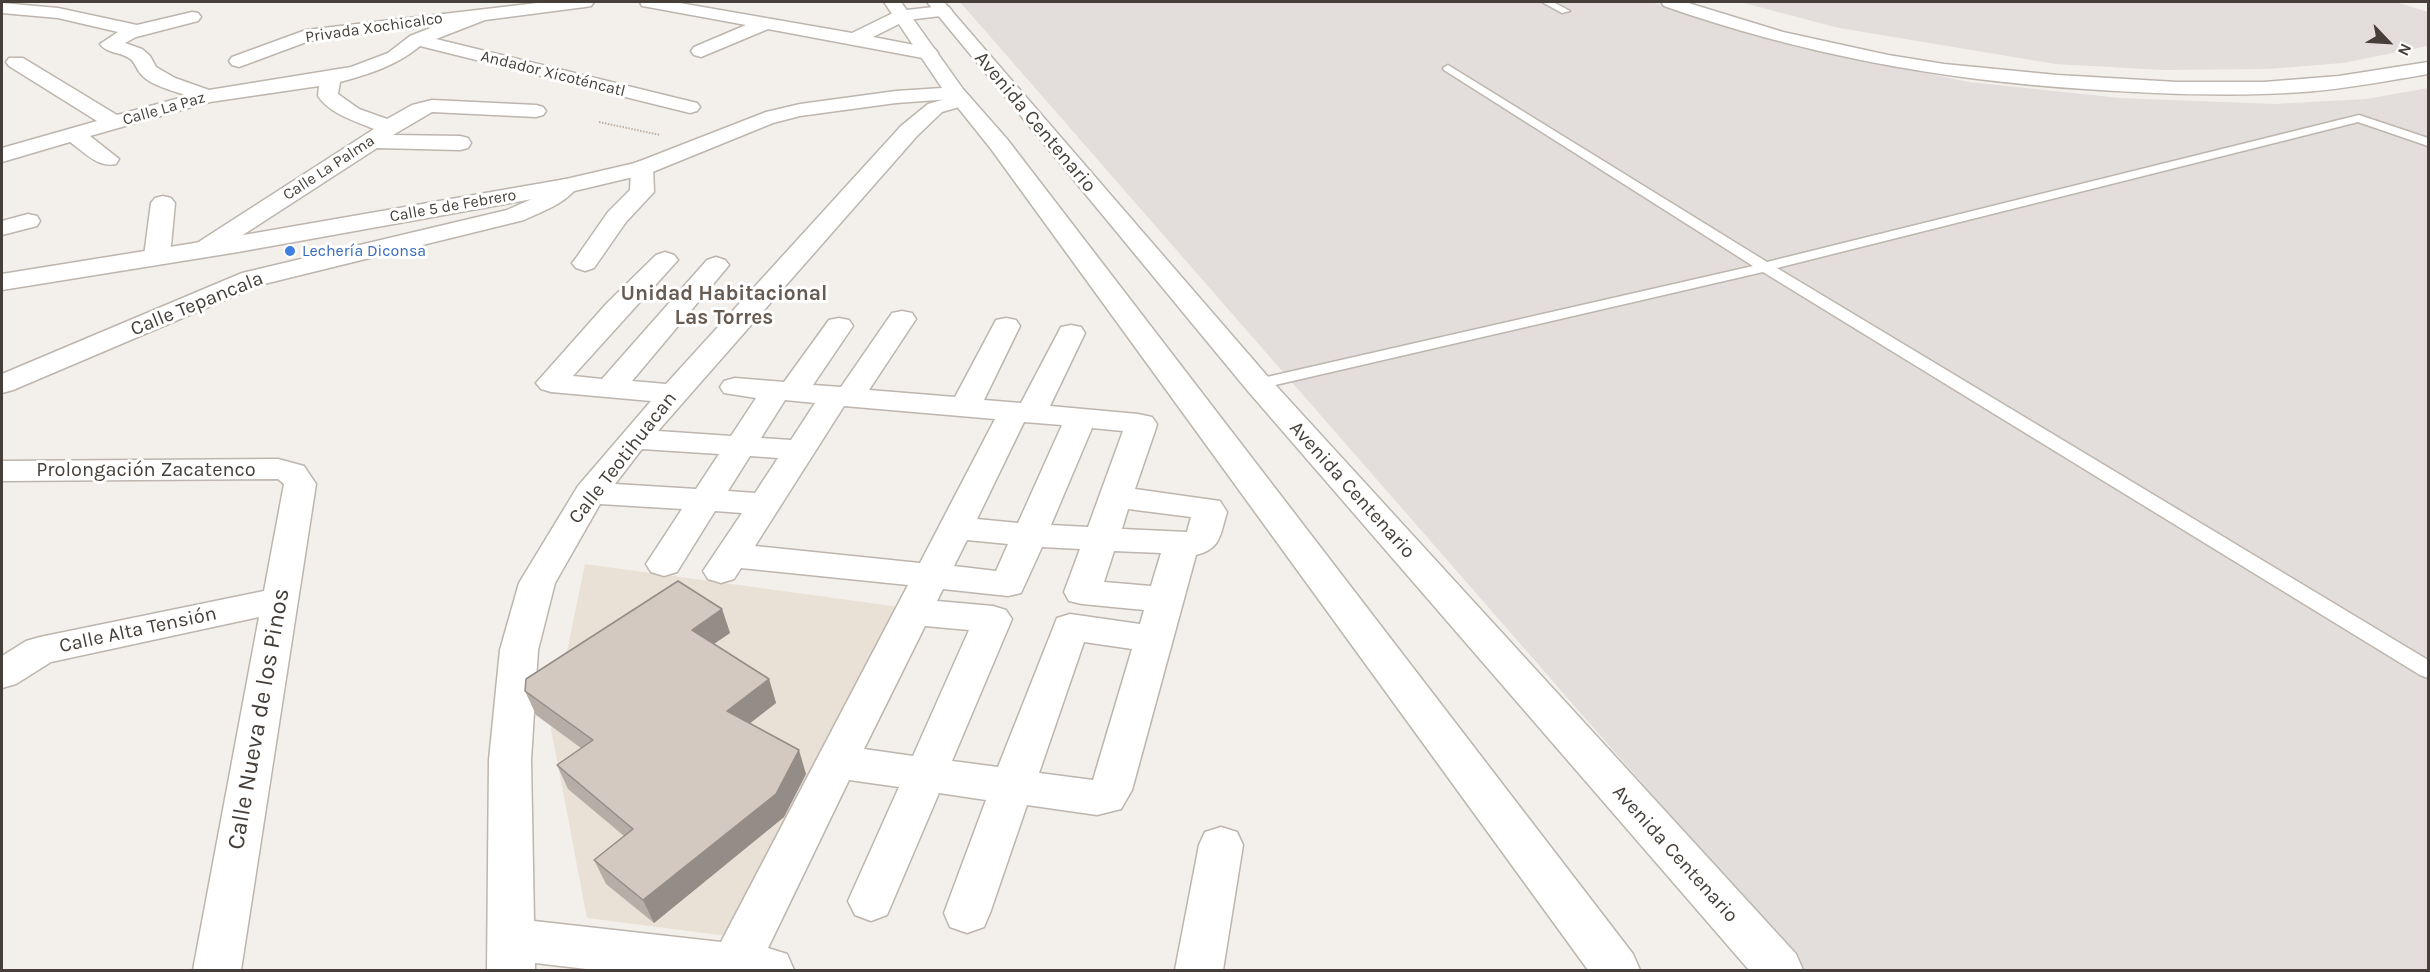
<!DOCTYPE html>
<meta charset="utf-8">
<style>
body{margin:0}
#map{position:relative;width:2430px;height:972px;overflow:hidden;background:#f3efea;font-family:Karla,sans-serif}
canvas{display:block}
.frame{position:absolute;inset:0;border:3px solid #463f39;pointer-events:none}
.north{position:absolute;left:2358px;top:12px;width:60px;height:60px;-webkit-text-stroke:4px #fff;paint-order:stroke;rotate:115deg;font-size:16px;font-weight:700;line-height:24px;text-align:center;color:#463f39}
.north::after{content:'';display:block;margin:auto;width:21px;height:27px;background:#463f39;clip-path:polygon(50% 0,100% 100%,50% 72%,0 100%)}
</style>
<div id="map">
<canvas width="2430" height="972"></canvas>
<div class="frame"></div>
<div class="north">N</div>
</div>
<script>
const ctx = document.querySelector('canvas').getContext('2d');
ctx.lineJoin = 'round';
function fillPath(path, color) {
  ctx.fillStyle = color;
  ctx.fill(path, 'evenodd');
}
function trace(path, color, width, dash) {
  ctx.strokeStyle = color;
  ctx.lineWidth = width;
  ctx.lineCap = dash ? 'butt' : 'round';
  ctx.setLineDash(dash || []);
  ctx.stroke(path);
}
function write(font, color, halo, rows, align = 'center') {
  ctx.font = font + ' Karla,sans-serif';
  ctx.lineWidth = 6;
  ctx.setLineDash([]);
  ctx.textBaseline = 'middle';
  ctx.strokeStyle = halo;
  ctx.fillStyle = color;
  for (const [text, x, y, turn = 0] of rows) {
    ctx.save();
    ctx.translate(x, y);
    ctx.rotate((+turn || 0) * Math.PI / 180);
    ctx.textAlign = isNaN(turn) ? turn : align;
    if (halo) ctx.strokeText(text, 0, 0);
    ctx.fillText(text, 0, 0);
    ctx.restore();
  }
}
fillPath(new Path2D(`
 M960 2H1652L1711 23 1796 47 1969 82 2120 98 2274 104 2366 99 2428 88V970H1805Z
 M1740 2H2396L2428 12V46L2343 63 2268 69 2163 70 2055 64 1839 28Z`), '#e3dedb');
fillPath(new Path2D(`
 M585 564 907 608 743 938 587 918 551 729Z`), '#eae1d6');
const service = new Path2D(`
 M1542 2H1553L1570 11 1562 13Z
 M1448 65 1767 262 2359 115 2428 138V146L2358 122 1777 268 2428 660V678L2420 675 1763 272 1258 389 1252 387 1250 384 1252 381 1258 379 1753 266 1444 70 1443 68Z`);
const minor = new Path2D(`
 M546 2H594L591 6 585 7 485 20 436 39 697 103 700 107 697 111 690 113 420 46C396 66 369 74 340 82L338 94 359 109 387 119 412 105 432 100 536 105 543 107 546 111 543 115 536 117 432 112 393 135 460 136 468 138 471 143 468 148 460 150 377 148 215 253 206 256 197 253 193 248 197 243 374 129C355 121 330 114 318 96L319 86 210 102 90 136 119 159 116 164C98 168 84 152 70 142L2 162V148L97 121 9 66 6 62 9 58H23L117 115 187 96C173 90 150 86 140 73 136 68 135 62 129 58 120 52 106 53 100 44L118 32 58 18 2 13V3L58 8 137 25 192 12 198 13 201 17 198 21 136 37 125 43 142 49 150 56 156 67 175 78 209 90 351 67 388 53 410 36 438 25 309 41 239 67 232 65 229 61 232 57 306 30Z
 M640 2H674L852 33 897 11 943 6 949 7 952 11 949 15 907 20 873 37 935 49 938 53 935 57 928 59 768 29 701 57 694 55 691 51 694 47 746 25 648 7 642 6Z
 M1661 2H1685L1783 32 1888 55 1944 64 2057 75 2177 82H2264L2339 76 2428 62V74C2387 81 2345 89 2303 92 2230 97 2157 94 2085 89 1941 80 1801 54 1664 6Z
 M962 94 969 96 972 100 969 104 942 112 917 136 658 431 731 436 756 398 724 393 720 387 724 381 735 378 784 382 829 320 839 318 849 320 853 326 813 385 841 387 892 313 902 311 912 313 916 319 869 390 955 397 996 320 1006 318 1016 320 1020 326 984 400 1021 403 1061 327 1071 325 1081 327 1085 333 1050 406 1138 414 1152 417 1157 424 1156 428 1135 489 1220 501 1227 512C1220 535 1221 549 1196 555L1132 790 1121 809 1097 815 1027 805 990 913 984 927 967 933 950 927 944 913 986 800 939 793 887 915 871 921 855 915 848 901 899 787 849 780 768 948 787 954 794 970H595L535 963V970H487L489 760 500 650 519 583 578 486 651 401 551 392 541 389 536 383 607 303 656 255 665 252 674 255 678 260 573 376 602 379 707 260 716 257 725 260 729 265 725 270 632 381 666 384 901 126 928 104ZM785 400 815 403 791 440 761 438ZM844 406 995 419 920 563 755 546ZM1024 422 1062 425 1018 523 977 519ZM1092 428 1123 431 1088 527 1051 525ZM642 449 719 454 696 489 615 484ZM750 456 778 458 755 493 728 491ZM600 504 682 509 646 564 651 572 664 576 677 572 715 511 742 513 703 571 708 579 721 583 734 579 741 568 908 585 721 942 534 921 531 760 538 650 555 583ZM1128 509 1191 517 1187 532 1122 529ZM967 540 1008 544 996 571 954 566ZM1042 547 1080 549 1064 592 1069 601 1082 604 1144 610 1140 624 1070 614 1057 618 998 767 952 761 1012 619 1006 610 993 606 937 601 943 589 1008 596 1021 593ZM1114 551 1161 553 1151 586 1104 582ZM925 626 969 630 913 756 864 749ZM1084 642 1132 649 1093 780 1039 773Z
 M642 161 650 163 653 168 654 192 626 222 594 268 585 271 576 268 572 263 576 258 608 212 630 190 631 168 634 163Z
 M566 179 574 181 578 186C565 204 543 211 524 220L260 285 13 390 2 393V374L242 273 507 210 543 194 558 181Z
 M163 196 171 198 175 203 170 256 166 261 157 264 148 261 144 256 151 203 155 198Z
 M28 214 37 216 40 221 37 226 2 235V221Z
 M278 459 304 466 316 484 241 970H193L259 617 51 662 16 684 2 688V656L26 641 40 637 264 591 284 484 278 479 2 481V461Z
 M1221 827 1237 832 1243 845 1223 970H1175L1199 845 1205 832Z`);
const tertiary = new Path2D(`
 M884 2H901L963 89 1007 139 1633 954 1640 970H1588L991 149 951 99 896 103 800 116 773 123 650 173 566 193 238 252 2 290V274L238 236 566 179 635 163 766 112 800 104 896 91 942 88Z
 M927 2H944L1269 378 1796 954 1803 970H1749L1247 390Z`);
trace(service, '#bdb5ae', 3);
trace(minor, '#bdb5ae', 3);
trace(tertiary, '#bdb5ae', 3);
trace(new Path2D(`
 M599 122 660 135`), '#bdafa1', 2, [1.5, 1.5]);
fillPath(service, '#fff');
fillPath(minor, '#fff');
fillPath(tertiary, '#fff');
fillPath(new Path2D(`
 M722 609 730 633 714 644 769 679 776 703 749 723 806 774 784 817 654 923 606 884 594 860 624 836 568 789 557 765 581 748 536 715 525 691Z`), '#b5ada6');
fillPath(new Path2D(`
 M722 609 730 633 700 653 692 630Z
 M769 679 776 703 735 735 727 711Z
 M799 750 806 774 784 817 654 923 643 900Z`), '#948d87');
const building = new Path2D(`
 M678 581 722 609 692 630 769 679 727 711 799 750 776 794 643 900 594 860 633 829 557 765 593 740 525 691 526 679Z`);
fillPath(building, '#d3c9c1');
trace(building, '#948d87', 1.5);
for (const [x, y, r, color] of [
 [290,251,6,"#3f7fe0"]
]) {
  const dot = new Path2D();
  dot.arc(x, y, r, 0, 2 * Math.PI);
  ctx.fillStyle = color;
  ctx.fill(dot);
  trace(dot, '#fff', 2);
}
write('16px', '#463f39', '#fff', [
 ["Privada Xochicalco",374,28,-8],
 ["Andador Xicoténcatl",553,74,14],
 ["Calle La Paz",164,109,-16],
 ["Calle La Palma",329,168,-33],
 ["Calle 5 de Febrero",453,206,-10]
]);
write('16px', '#366cbe', '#fff', [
 ["Lechería Diconsa",302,251]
], 'left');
write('20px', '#463f39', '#fff', [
 ["Avenida Centenario",1035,122,50],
 ["Calle Tepancala",197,304,-22],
 ["Calle Teotihuacan",623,458,-52],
 ["Prolongación Zacatenco",146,470],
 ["Avenida Centenario",1352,490,48],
 ["Calle Alta Tensión",138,630,-12],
 ["Avenida Centenario",1675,854,48]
]);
write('bold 21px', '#685b52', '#fff', [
 ["Unidad Habitacional",724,294],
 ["Las Torres",724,318]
]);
write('24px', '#463f39', '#fff', [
 ["Calle Nueva de los Pinos",259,719,-80]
]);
</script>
